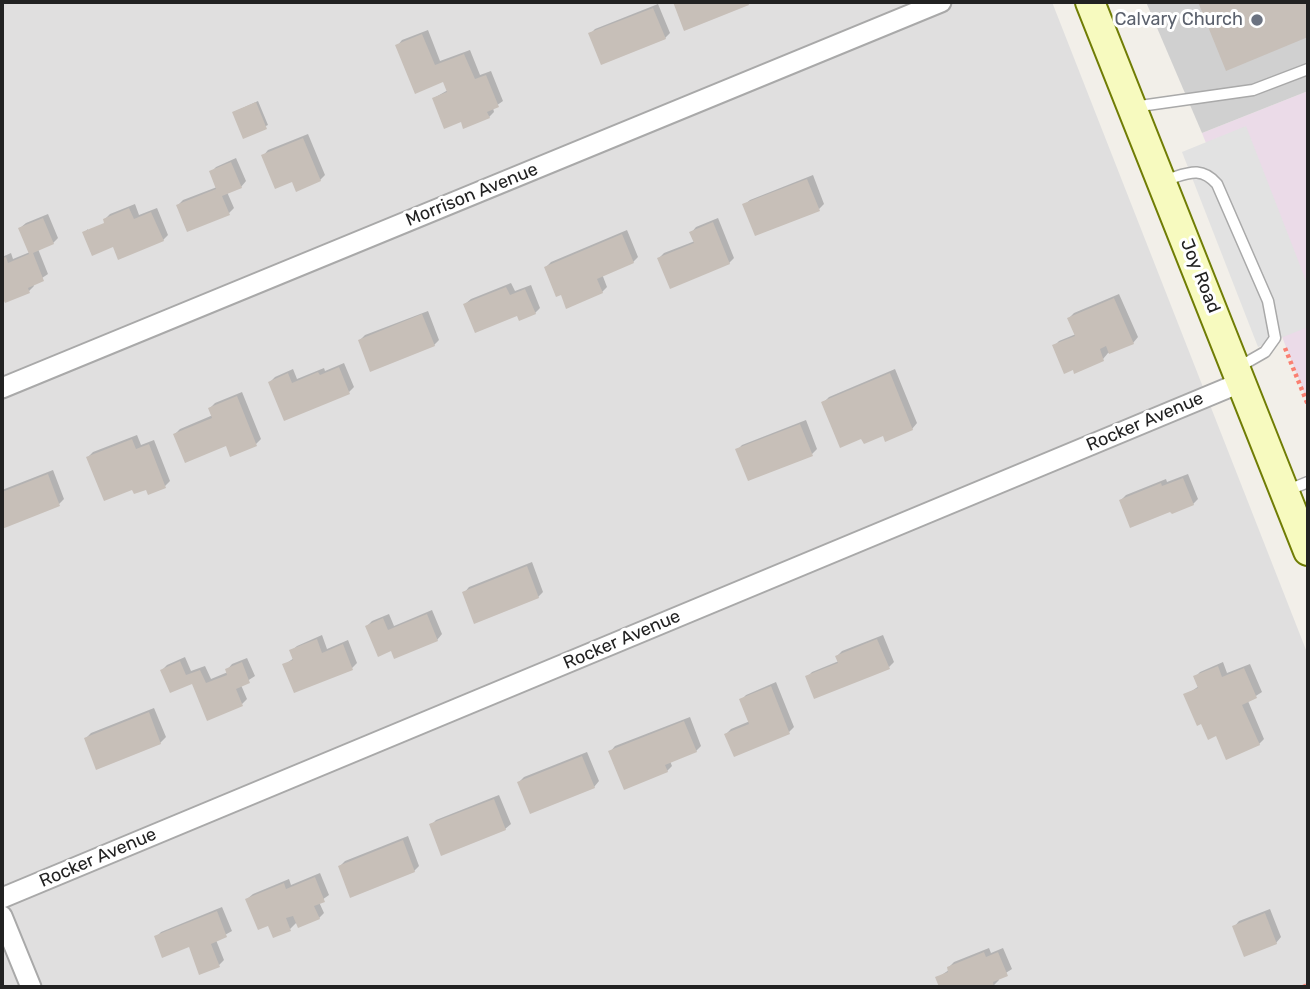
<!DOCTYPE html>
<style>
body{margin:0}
#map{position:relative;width:1310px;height:989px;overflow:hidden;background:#f2efe9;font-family:Rubik,sans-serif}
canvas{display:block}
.frame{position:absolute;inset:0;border:4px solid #222;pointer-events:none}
</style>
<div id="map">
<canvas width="1310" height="989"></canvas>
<div class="frame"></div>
</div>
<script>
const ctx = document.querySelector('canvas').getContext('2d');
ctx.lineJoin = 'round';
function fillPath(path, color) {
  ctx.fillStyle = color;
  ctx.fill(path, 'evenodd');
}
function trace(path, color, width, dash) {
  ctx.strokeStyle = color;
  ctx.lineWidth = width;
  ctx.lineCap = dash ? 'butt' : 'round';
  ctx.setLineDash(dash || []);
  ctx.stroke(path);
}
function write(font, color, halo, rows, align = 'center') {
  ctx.font = font + ' Rubik,sans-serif';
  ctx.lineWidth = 6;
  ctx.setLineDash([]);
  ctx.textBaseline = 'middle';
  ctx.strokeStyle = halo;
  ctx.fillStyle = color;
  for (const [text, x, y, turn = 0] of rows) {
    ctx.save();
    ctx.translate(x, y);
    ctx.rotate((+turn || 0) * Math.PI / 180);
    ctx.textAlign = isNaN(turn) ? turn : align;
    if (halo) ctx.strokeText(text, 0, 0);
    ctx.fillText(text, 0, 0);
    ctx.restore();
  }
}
fillPath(new Path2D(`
 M2 2H1052L1308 655V987H2Z`), '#e0dfdf');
fillPath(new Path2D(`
 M1308 91V403L1202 133Z`), '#ebdbe8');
fillPath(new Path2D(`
 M1146 2H1308V91L1202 133Z`), '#d0d0d0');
fillPath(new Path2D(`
 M1246 126 1308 286V327L1258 347 1182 152Z`), '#e2e2e2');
fillPath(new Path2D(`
 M1199 2H1308V36L1227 69Z
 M658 4 670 33 665 38 590 34 595 29Z
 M428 30 440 61 470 50 480 75 491 71 503 101 493 108 494 112 489 117 462 120 434 98 448 90 444 80 397 46 402 40Z
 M258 101 268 125 244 136 234 112Z
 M308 134 325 175 320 180H293L263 156 268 150Z
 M236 158 246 181 241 187 227 192 234 208 229 213 178 205 183 200 217 187 211 172 216 167Z
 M813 175 824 204 819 209 744 205 750 200Z
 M135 204 139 215 157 208 168 235 163 240 114 245 84 233 88 229V232L113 221 105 219 110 214Z
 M48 214 58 238 53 243 38 249 48 274 33 284 34 286 29 291 5 301 2 292V257L11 253 13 259 30 252 20 228 26 223Z
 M718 218 734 258 729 263 659 258 664 253 695 241 691 233 696 227Z
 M627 230 638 257 633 262 602 274 607 287 602 292H562L546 267 551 262Z
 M511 283 515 291 531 285 540 308 535 313 518 314 465 304 471 299Z
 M1119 294 1138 337 1133 343 1108 353 1103 359 1054 346 1059 341 1076 334 1069 318 1074 313Z
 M428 311 439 340 434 345 360 340 365 335Z
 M344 363 354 387 349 392 270 382 275 377 293 369 297 379 324 368 325 371Z
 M895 369 917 423 912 429 884 434 823 403 829 397Z
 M242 392 261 439 256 444 227 443 175 434 180 429 213 415 210 408 215 403Z
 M806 420 817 449 812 454 737 450 742 445Z
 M137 435 141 445 154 440 170 481 165 486 149 492 147 487 88 457 93 452Z
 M53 470 64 499 59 504 2 527V490Z
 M1188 474 1198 499 1193 504 1121 500 1126 495 1166 479 1167 482Z
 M532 562 543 592 538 597 464 593 469 587Z
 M432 610 442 634 437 640 392 649 367 626 372 621 389 614 394 626Z
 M322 635 327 649 348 640 357 663 352 668 284 665 294 658 291 651 297 646Z
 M883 635 894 662 889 667 807 677 812 672 839 661 837 656 842 651Z
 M185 657 191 671 205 666 211 679 228 672 227 670 232 664 247 658 255 676 241 685 247 699 242 704 162 670 167 665Z
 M1223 662 1227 673 1250 664 1262 692 1248 701 1264 739 1259 744 1217 734 1186 695 1199 686 1195 677 1200 672Z
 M776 682 794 727 789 732 726 734 731 729 750 721 741 700 746 695Z
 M154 708 166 737 160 743 86 738 91 733Z
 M690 717 701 746 696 751 670 761 672 766 667 771 610 752 615 746Z
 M587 752 599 781 594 787 519 782 524 777Z
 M499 795 511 824 505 829 431 825 436 820Z
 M408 836 419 866 414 871 340 866 345 861Z
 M320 873 329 895 319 902 324 913 319 918 297 922 290 929 269 923 247 899 253 894 289 879 291 885Z
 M222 907 232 931 216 940 224 960 219 965 190 945 156 937 161 932Z
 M1270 909 1281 937 1276 943 1234 927 1239 921Z
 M989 948 991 953 1003 948 1012 969 998 978 999 980 993 986 941 987 937 978 949 970V967L954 962Z`), '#0003');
fillPath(new Path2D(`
 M673 2H748L749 5 684 31Z
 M1198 2H1308V37L1226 71Z
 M653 8 666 39 601 65 588 33Z
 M422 34 435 65 464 54 475 79 486 75 499 107 487 112 490 118 463 129 461 122 444 129 432 98 447 92 443 82 415 94 395 45Z
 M256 102 267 129 243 139 232 112Z
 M303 138 321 181 296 192 292 182 275 189 261 155Z
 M231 162 242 188 222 196 230 215 187 232 176 205 216 189 209 171Z
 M807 179 820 211 755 236 742 204Z
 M129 208 134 219 151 212 164 241 118 260 113 247 92 256 82 232 104 223 103 219Z
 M43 218 54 244 33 253 44 281 28 288 30 293 5 303 2 297V258L6 257 8 263 29 254 18 228Z
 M713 222 730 264 670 289 657 258 694 243 689 232Z
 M622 234 634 263 597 279 603 293 566 309 561 295 556 297 544 267Z
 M506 287 510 295 525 289 536 314 519 321 517 316 475 333 463 304Z
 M1114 298 1134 344 1109 354 1106 346 1100 349 1104 361 1074 374 1073 370 1064 374 1052 345 1075 336 1067 318Z
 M422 314 435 346 370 372 358 340Z
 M339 367 350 394 284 421 268 382 288 373 292 383 318 372 320 375Z
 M890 373 913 430 885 442 883 436 864 444 861 439 840 448 821 402Z
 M237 396 257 446 230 457 226 446 185 463 173 434 212 418 208 408Z
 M800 424 813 456 748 481 735 449Z
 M132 439 136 449 149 444 166 488 148 495 146 490 134 494 132 490 104 501 86 457Z
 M48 474 60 506 2 529V492Z
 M1183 478 1194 505 1172 514 1170 512 1130 528 1119 500 1161 483 1162 486Z
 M527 566 539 598 474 624 462 592Z
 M427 614 438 641 394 659 391 651 378 657 365 626 383 618 388 630Z
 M317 639 322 653 343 644 353 670 294 693 282 664 293 660 289 650Z
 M877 639 890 669 814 699 805 676 838 663 835 656Z
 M180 661 186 675 200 670 206 683 227 675 225 669 242 662 250 683 236 689 243 706 207 721 192 684 170 693 160 670Z
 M1218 666 1222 677 1244 668 1257 698 1242 705 1260 745 1226 760 1216 736 1208 740 1201 724 1197 726 1183 694 1198 688 1193 676Z
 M771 686 790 734 734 757 724 734 749 724 739 699Z
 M149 712 161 744 96 770 84 738Z
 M684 721 697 752 665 765 668 772 624 790 608 751Z
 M582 756 595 788 530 814 517 782Z
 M494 799 506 830 441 856 429 824Z
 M403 840 415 872 350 898 338 866Z
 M315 877 325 902 314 906 320 919 298 928 293 916 286 918 291 931 273 938 268 926 258 930 245 899 284 883 286 889Z
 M217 911 227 937 211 944 220 967 199 975 189 947 162 958 154 936Z
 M1265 913 1277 944 1244 957 1232 926Z
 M984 952 986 957 998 952 1008 976 993 982 994 987H939L935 977 948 972 947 967Z`), '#c7bfb8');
const lane = new Path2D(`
 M1133 107 1253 90 1308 69
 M1165 180C1187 174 1200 165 1217 184L1268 301 1275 338 1265 352 1237 368
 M1286 491 1308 482`);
const street = new Path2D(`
 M2 388 941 2
 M2 898 1242 382
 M2 916 31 987`);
const secondary = new Path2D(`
 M1090 2 1308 551`);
trace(lane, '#a9a9a9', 13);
trace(street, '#a9a9a9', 23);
trace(secondary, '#707d05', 32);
trace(new Path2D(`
 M1285 348 1308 405
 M1303 987 1308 985`), '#fa8072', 4.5, [3.5, 3.5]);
trace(lane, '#fff', 10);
trace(street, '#fff', 19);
trace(secondary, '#f7fabf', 28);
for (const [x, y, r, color] of [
 [1257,20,7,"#6b7280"]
]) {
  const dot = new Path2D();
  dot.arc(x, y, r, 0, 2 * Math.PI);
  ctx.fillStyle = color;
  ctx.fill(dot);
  trace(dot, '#fff', 2.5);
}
write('18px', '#5b616d', '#fff', [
 ["Calvary Church",1243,20]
], 'right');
write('18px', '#222', '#fff', [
 ["Morrison Avenue",472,195,-22],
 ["Joy Road",1200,276,68],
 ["Rocker Avenue",1145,422,-23],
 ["Rocker Avenue",622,640,-23],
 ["Rocker Avenue",98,858,-23]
]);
</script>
